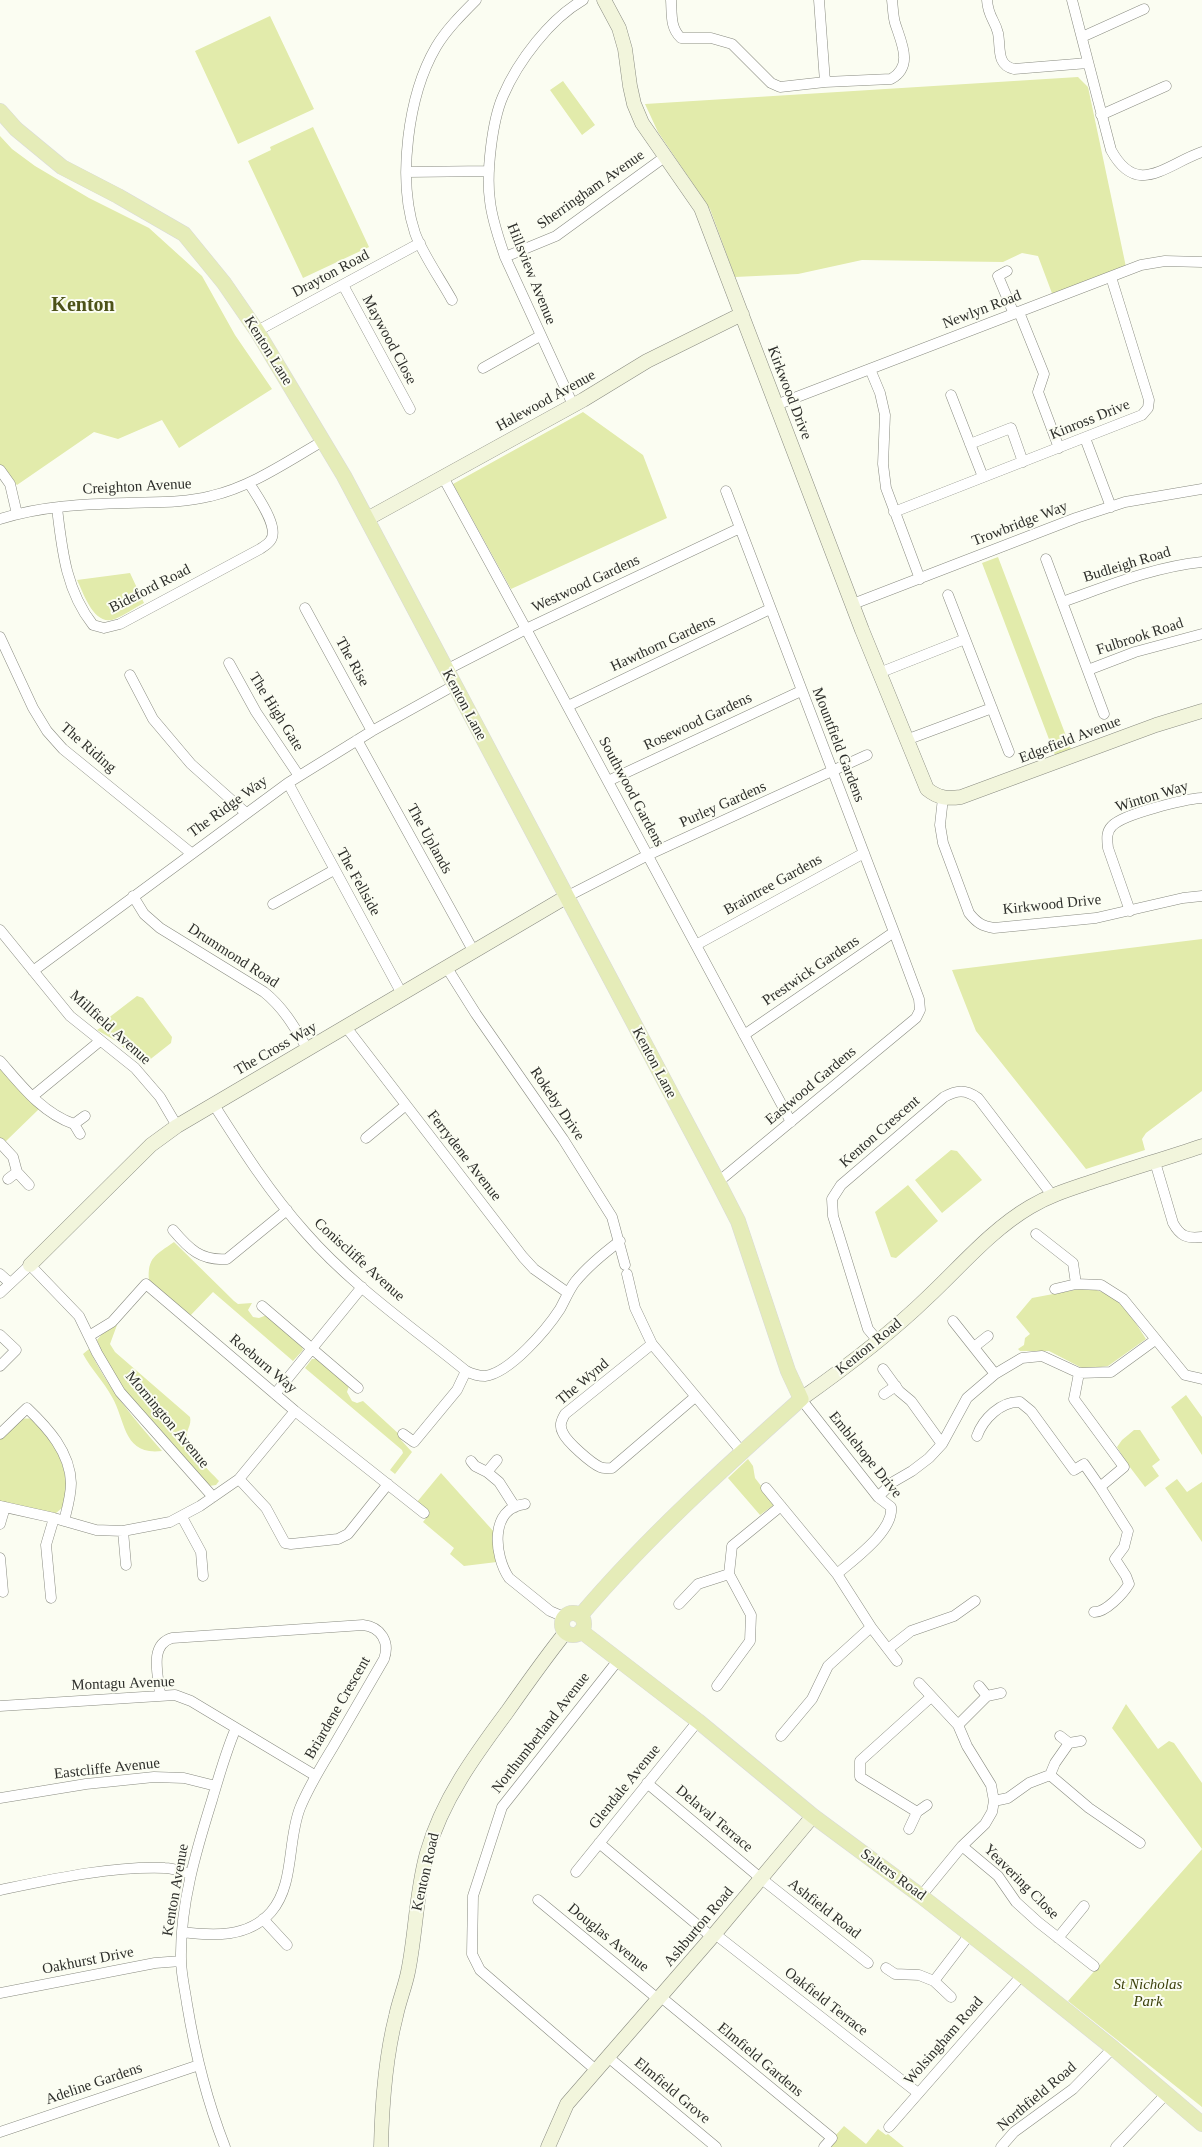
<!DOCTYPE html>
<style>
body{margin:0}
canvas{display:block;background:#fbfdf2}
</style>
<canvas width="1202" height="2147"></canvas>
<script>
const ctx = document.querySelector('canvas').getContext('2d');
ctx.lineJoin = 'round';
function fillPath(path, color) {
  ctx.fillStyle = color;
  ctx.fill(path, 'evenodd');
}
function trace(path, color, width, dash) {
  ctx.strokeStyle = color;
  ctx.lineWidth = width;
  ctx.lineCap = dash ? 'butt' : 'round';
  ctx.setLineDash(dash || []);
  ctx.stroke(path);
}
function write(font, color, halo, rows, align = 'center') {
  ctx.font = font + ' Georgia,serif';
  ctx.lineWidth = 4;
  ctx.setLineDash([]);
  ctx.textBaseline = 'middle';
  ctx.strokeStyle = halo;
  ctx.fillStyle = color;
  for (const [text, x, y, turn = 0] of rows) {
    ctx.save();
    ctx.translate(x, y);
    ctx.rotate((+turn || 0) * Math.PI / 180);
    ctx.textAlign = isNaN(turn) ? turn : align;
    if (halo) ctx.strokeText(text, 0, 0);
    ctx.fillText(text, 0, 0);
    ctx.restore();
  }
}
fillPath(new Path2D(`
 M270 16 314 109 238 144 195 51Z
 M1078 77 1088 87 1126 267 1053 296 1038 256 1022 253 1003 262 862 260 798 274 735 277 710 209 658 132 645 104Z
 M563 81 595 125 582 135 550 90Z
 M313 127 369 247 303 278 248 161 271 150 270 147Z
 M0 136 12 149 35 166 89 198 149 228 202 276 235 335 272 389 179 448 162 420 118 439 94 432 17 485 0 467Z
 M583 412 643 455 667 518 511 589 453 484Z
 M998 557 1071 749 1055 755 982 563Z
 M130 573 144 603C134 608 125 615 115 619 94 627 84 594 77 580Z
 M1202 939V1091L1146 1133 1142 1139 1145 1150 1086 1169 976 1031 952 970Z
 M137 996 143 998 172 1037 171 1043 143 1065 116 1041 97 1030 109 1022 107 1019Z
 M0 1067 39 1109 4 1143 0 1139Z
 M951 1150 957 1151 982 1180 942 1213 915 1180Z
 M908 1185 938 1221 896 1258 891 1257 875 1212Z
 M174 1242 234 1301 238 1304 252 1303 248 1310 253 1317 259 1318 267 1315 301 1344 303 1350 293 1361 213 1292 188 1318 149 1281C147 1257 156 1255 174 1242Z
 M1085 1288C1117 1291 1130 1314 1146 1339L1108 1366 1084 1369 1049 1351H1020L1018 1349 1024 1345 1025 1338 1030 1334 1016 1317 1032 1298Z
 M117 1325 110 1344 115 1352 190 1417C192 1425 186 1430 187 1436 190 1454 208 1469 219 1481L216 1485 209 1486 138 1408 107 1365 97 1340 102 1334Z
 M89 1349C107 1387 134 1419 162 1451 123 1456 126 1421 112 1397 104 1382 91 1369 83 1354Z
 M312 1359H319L349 1386 347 1392 352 1401 357 1403 363 1401 400 1435 401 1440 412 1452 395 1474 390 1470 403 1453 402 1450 305 1368Z
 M1186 1395 1202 1417V1455L1171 1407Z
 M20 1419C23 1419 28 1418 31 1419 49 1425 66 1466 66 1484 66 1491 64 1500 63 1507L55 1514 0 1502V1437Z
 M1134 1430H1140L1160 1460 1152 1466 1159 1476 1145 1487 1126 1462 1117 1447 1122 1440Z
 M748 1459 753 1466 755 1478 775 1504 760 1515 728 1478Z
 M441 1473 495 1533 497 1562 464 1566 450 1554 454 1548 423 1522 430 1513 417 1502Z
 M1177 1479 1187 1492 1202 1482V1542L1165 1488Z
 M1126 1704 1158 1749 1169 1741 1174 1743 1202 1783V2107L1068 2001 1202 1849 1112 1728Z
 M844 2126 866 2144 878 2129 886 2135 888 2134 904 2147H825Z`), '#e2ebab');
const street = new Path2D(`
 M671 0C672 14 670 28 681 38H711L732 44 771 83 780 87 825 82 819 0
 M987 0C988 17 995 20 998 33 1001 48 996 65 1014 69L1088 63
 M1072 0 1111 150C1137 198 1165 165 1202 152
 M1082 37 1144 9
 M825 82 891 79C914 66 901 42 895 23 893 16 893 8 892 0
 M1101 115 1166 86
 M407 172 489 171
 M505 257 556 236 666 156
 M1007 271 998 276 1014 314
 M343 285 410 409
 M452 300C441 280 422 253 415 233 397 179 408 95 436 47 446 30 462 14 476 0
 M1019 312 1044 374 1038 392 1059 448
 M257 331 420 243
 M483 368 540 336
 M870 369 880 393 885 415 883 464 886 488 920 579
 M951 395 983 477
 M573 405 505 257C499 239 492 220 490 201 486 174 492 121 503 96 518 61 550 19 583 0
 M776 405 1141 265 1165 261 1202 262
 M1085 438 1111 507
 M970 444 1011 428 1023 462
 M0 470 10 484 17 514
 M443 477 526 629 791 1122
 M57 508C62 550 66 591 93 625L104 628 120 624 260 549C263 547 268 544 270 541 281 528 256 495 249 483
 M894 512 1142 415 1148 408 1149 400 1111 277
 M0 519C41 506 85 504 128 503 156 502 183 503 211 496 251 487 288 461 323 441
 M1046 559 1104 714
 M948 595 1009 752
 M1062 602C1108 586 1153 567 1202 562
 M853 604 1076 518 1125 502 1202 489
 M305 608 372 731
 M0 637 33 708 47 731 63 749 191 853
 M229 663 256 712 299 776
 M446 670 526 629 740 528
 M1088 670 1135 652 1202 634
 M879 673 965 639
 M130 675 153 719 191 764 246 813
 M568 706 770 609
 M357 740 474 952
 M906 740 992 708
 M608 781 801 691
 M288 783 402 994
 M943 798 940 825 943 843 969 913C977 923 982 926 994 928L1096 918 1183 898 1202 896
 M133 896 144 914 160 928 264 992C284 1008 295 1028 308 1050
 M566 897 648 855 867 755
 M273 904 334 870
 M1130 911 1108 848C1107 839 1106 832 1112 826 1123 814 1185 799 1202 798
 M0 930 70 1016 135 1068 160 1097 177 1126
 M696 945 864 853
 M447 968 476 1014 563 1139 612 1217 625 1265
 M33 971 288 783 372 731 453 686
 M346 1027 523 1257 534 1269 568 1293
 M744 1035 894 932
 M0 1061C21 1085 42 1113 74 1124
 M33 1096 100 1041
 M214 1105C242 1149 270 1193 305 1232 351 1285 412 1327 466 1371
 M80 1134 74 1124 85 1116
 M366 1138 406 1105
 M0 1143 13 1157 17 1172
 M1155 1162 1173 1223C1180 1236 1187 1239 1202 1237
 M8 1179 17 1172 29 1185
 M718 1182 916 1018 920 1010 919 999 894 932 726 491
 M173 1230C189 1249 201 1261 227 1259L287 1210
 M1036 1234 1073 1263 1076 1284
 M0 1274 10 1283
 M627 1274 635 1308 652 1344 742 1452
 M1055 1289 1076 1284 1101 1285 1123 1299 1185 1375 1202 1379
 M0 1293 30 1265 79 1316 97 1353 120 1392 213 1497
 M262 1306 358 1388
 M953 1321 995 1374
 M0 1335 16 1350 0 1366
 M89 1336 112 1322 146 1284 295 1411 424 1513
 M878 1341 868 1329 833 1216 832 1199 841 1185 944 1097C957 1090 965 1089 978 1098L1052 1195
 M652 1344 565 1414C561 1421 559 1426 563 1433 567 1442 591 1463 600 1467 604 1469 608 1468 612 1468L695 1397
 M974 1347 988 1336
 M883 1369 899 1391 911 1401 942 1444
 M275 1394 362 1287
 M884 1394 896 1386
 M801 1399 878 1497 891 1507C894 1531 854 1559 837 1574
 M0 1434 27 1408C48 1428 70 1452 71 1483 71 1496 67 1509 64 1521
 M403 1434 414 1442 457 1390 466 1371C472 1374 478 1376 485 1376 510 1373 547 1329 560 1309 565 1300 569 1290 575 1282 588 1266 604 1253 620 1241
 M977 1436C983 1419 1001 1401 1020 1402L1031 1411 1074 1470 1084 1464 1100 1487 1124 1467 1074 1399 1079 1373
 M471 1461 475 1466 487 1472 497 1460
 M487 1472 499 1482 515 1507
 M239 1479 266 1508 285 1543 291 1544 338 1539 348 1534 388 1484
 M766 1488 837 1574 871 1627 897 1661
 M878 1497 893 1482 912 1471 929 1458 942 1444 967 1398 995 1374 1022 1358 1042 1356 1079 1373 1111 1372 1155 1340
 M525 1504C489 1508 494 1556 509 1578L550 1611 564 1617
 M0 1506 54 1518 96 1530 123 1531 170 1522 200 1506 239 1479 295 1411
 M182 1517 201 1552 203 1576
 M0 1524 5 1507
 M123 1531 126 1565
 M0 1558 3 1592
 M51 1598 46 1545 54 1518
 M679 1604 698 1584 729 1574
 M1094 1612C1105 1613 1123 1594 1129 1584L1126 1576 1115 1559 1124 1547 1128 1531 1100 1487
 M888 1649 911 1631 954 1616 975 1601
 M919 1683 958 1725 967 1746 991 1785 994 1801 992 1812 985 1824 962 1846 921 1896
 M717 1686 750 1641 751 1615 729 1574 732 1546 781 1506
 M979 1686 987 1696 1001 1693
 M160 1695C159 1677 148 1645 172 1638L363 1625C381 1627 390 1642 384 1659 367 1688 350 1718 333 1747 321 1767 309 1786 300 1808 287 1841 295 1884 271 1912 248 1938 213 1936 182 1932
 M0 1706 175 1695 191 1701 316 1776
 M958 1725 987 1696
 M781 1736 812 1699 828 1666 871 1627
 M1060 1736 1069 1743 1081 1741
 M1050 1775 1055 1763 1069 1743
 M647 1783 758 1876 868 1963
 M0 1798 86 1784 154 1777 184 1778 216 1786
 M994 1801 1008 1798 1029 1783 1050 1775 1089 1808 1140 1843
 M917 1812 860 1777V1761L931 1697
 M909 1829 917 1812 927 1805
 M599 1843 712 1937
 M962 1846 998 1876 1016 1902 1038 1922 1094 1966
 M576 1872 698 1721
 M0 1890C53 1879 111 1866 165 1868 173 1868 183 1872 191 1874
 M538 1900 658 1999
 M263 1919 287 1945
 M715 1934 918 2093
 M1058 1938 1084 1906
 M886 1968 895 1974 919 1975 934 1981 970 1934
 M934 1981 951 1997
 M0 1993 155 1963 181 1961
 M661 1997 832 2138 824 2147
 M608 2057 716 2147
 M597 2071 480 1970 472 1954 473 1896 502 1807 619 1659
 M889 2127 1022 1975
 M0 2132 199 2065
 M225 2147C207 2101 195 2053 187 2004 185 1990 181 1974 181 1959 180 1905 196 1851 212 1800 219 1776 226 1751 236 1728
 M1001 2147 1014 2132 1073 2089 1113 2048
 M1116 2147 1167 2093`);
const secondary = new Path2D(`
 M604 0 619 28 625 49 630 86 634 104 642 123 701 208 862 630 927 789C938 798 947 799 961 797L1156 725 1202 711
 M367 519 583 400 647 361 742 314
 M30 1265 151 1145 177 1126 566 897
 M801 1399C845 1368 889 1335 928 1297 961 1266 991 1230 1030 1207 1052 1194 1074 1188 1097 1180 1132 1168 1167 1158 1202 1146
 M381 2147C382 2103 385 2059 396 2016 399 2001 405 1987 408 1972 416 1933 416 1892 427 1853 442 1800 475 1755 507 1712 526 1685 545 1658 565 1633
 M548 2147 567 2104 712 1937 813 1816`);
const primary = new Path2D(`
 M0 111 16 129 62 167 118 196 184 234 224 283 257 331 344 476 718 1182 738 1221 788 1371 801 1399C724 1468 647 1537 580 1616
 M562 1624a11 11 0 1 1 22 0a11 11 0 1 1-22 0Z
 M581 1631 698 1721 813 1816 921 1896 1022 1975 1113 2048 1202 2124`);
trace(street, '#898b81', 11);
trace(secondary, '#898b81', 15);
trace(primary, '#d9dad9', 16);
trace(street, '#fff', 10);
trace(secondary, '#f2f5dc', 14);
trace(primary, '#e5ecb8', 15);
write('15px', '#2e2f2b', '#fbfdf2', [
 ["Sherringham Avenue",591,190,-35],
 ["Drayton Road",331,274,-28],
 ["Hillsview Avenue",531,274,68],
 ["Newlyn Road",982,310,-21],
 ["Maywood Close",389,340,62],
 ["Kenton Lane",268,351,58],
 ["Kirkwood Drive",789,393,69],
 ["Halewood Avenue",546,401,-29],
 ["Kinross Drive",1090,420,-22],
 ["Creighton Avenue",137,487,-3],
 ["Trowbridge Way",1020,524,-21],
 ["Budleigh Road",1127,565,-17],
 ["Westwood Gardens",586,584,-25],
 ["Bideford Road",150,589,-27],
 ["Fulbrook Road",1140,637,-18],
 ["Hawthorn Gardens",663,644,-25],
 ["The Rise",352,662,61],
 ["Kenton Lane",464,705,62],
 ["The High Gate",276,712,58],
 ["Rosewood Gardens",698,722,-25],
 ["Edgefield Avenue",1070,740,-21],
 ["Mountfield Gardens",838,745,69],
 ["The Riding",88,748,41],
 ["Southwood Gardens",631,792,62],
 ["Winton Way",1152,797,-17],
 ["Purley Gardens",723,805,-24],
 ["The Ridge Way",228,807,-36],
 ["The Uplands",429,839,61],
 ["The Fellside",358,882,61],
 ["Braintree Gardens",773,885,-29],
 ["Kirkwood Drive",1052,905,-6],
 ["Drummond Road",233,956,33],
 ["Prestwick Gardens",811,971,-34],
 ["Millfield Avenue",110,1028,42],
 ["The Cross Way",276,1049,-30],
 ["Kenton Lane",654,1063,62],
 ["Eastwood Gardens",811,1086,-40],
 ["Rokeby Drive",557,1104,56],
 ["Kenton Crescent",880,1132,-41],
 ["Ferrydene Avenue",464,1156,52],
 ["Coniscliffe Avenue",359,1260,42],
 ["Kenton Road",869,1347,-39],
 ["Roeburn Way",263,1364,40],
 ["The Wynd",583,1382,-40],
 ["Mornington Avenue",167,1420,50],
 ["Emblehope Drive",865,1455,51],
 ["Montagu Avenue",123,1684,-2],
 ["Briardene Crescent",338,1708,-60],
 ["Northumberland Avenue",541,1733,-52],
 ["Eastcliffe Avenue",107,1769,-6],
 ["Glendale Avenue",625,1787,-51],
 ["Delaval Terrace",714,1819,40],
 ["Kenton Road",426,1872,-77],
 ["Salters Road",893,1875,36],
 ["Yeavering Close",1021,1882,45],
 ["Kenton Avenue",176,1890,-80],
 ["Ashfield Road",824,1909,38],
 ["Ashburton Road",699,1927,-50],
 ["Douglas Avenue",608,1938,39],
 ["Oakhurst Drive",88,1961,-11],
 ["Oakfield Terrace",826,2002,38],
 ["Wolsingham Road",944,2041,-49],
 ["Elmfield Gardens",760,2060,40],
 ["Adeline Gardens",94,2084,-19],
 ["Elmfield Grove",672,2091,40],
 ["Northfield Road",1037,2097,-40]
]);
write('italic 15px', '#3d420c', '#fbfdf2', [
 ["St Nicholas",1148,1985],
 ["Park",1148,2002]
]);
write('bold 20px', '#4d5319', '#fbfdf2', [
 ["Kenton",83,306]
]);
</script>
